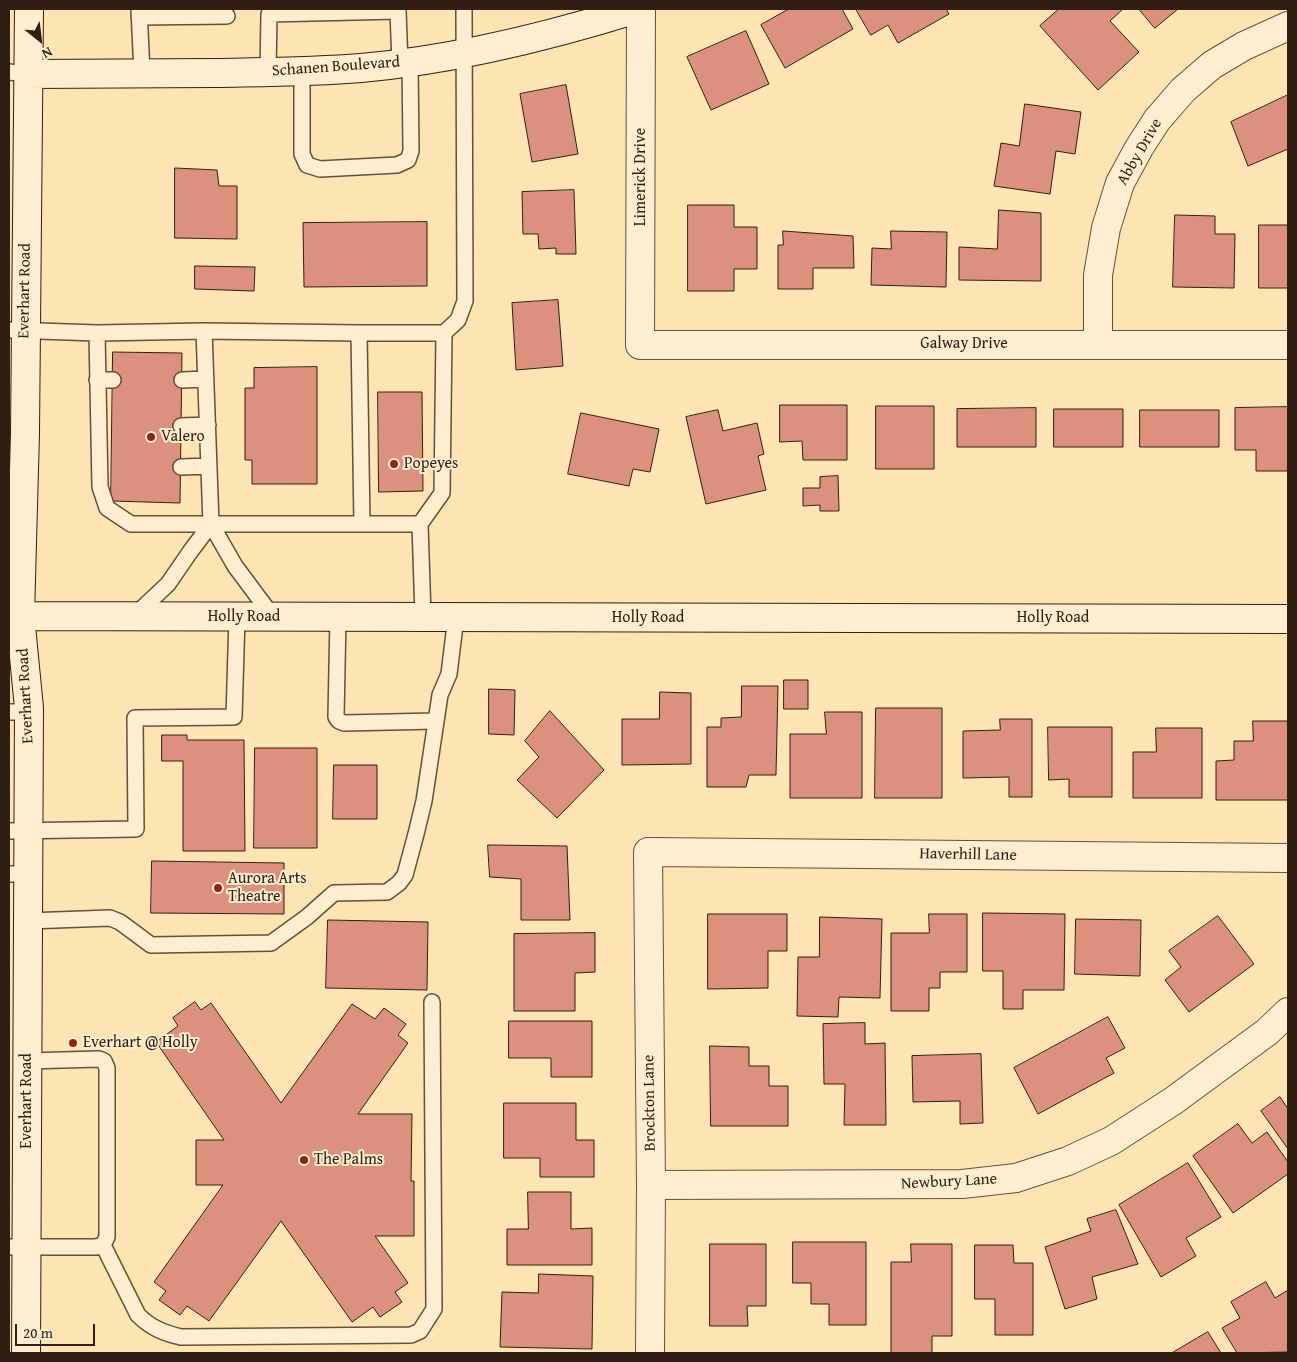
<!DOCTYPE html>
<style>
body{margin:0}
#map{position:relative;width:1297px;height:1362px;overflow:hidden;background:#fee3b3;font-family:"Gentium Book Plus",serif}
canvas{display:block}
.frame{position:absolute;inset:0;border:10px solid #301e13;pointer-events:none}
.north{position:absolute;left:15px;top:15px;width:50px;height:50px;-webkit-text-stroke:4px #feedce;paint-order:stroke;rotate:151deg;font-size:14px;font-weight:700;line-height:20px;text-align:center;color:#301e13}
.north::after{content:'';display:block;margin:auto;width:18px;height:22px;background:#301e13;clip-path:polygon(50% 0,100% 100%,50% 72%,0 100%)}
.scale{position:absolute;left:15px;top:1324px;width:80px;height:22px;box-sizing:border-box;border:2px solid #301e13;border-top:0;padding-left:6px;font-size:15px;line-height:18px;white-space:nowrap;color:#301e13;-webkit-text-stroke:4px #feedce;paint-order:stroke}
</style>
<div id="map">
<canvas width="1297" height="1362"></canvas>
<div class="frame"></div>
<div class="north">N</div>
<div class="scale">20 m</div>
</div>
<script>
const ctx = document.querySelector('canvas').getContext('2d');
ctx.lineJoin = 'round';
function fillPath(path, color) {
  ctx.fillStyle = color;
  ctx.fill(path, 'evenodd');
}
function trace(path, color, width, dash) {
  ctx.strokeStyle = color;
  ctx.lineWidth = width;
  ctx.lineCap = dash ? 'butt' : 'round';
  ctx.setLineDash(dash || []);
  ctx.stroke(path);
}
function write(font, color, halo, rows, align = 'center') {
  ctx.font = font + ' "Gentium Book Plus",serif';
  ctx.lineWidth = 4;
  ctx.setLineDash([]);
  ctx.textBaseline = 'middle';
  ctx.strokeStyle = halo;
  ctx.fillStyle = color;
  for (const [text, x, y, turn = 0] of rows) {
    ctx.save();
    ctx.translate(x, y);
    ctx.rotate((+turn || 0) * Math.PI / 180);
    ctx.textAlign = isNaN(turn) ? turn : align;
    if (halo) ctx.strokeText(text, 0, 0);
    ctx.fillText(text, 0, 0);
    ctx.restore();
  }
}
const building = new Path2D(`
 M789 9H842L853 29 785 68 761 25Z
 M856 9H946L949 14 898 43 888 25 871 35Z
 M1059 9H1123L1110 21 1139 52 1098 90 1040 26Z
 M1139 9H1178L1155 28Z
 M746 31 769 84 711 110 687 57Z
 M566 85 578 154 532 162 520 94Z
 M1288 95V149L1248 166 1231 122Z
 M1025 104 1081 112 1075 154 1056 151 1050 194 994 186 1001 143 1019 146Z
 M175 168 217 170 219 186H237V239L175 238Z
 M574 190 576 254H556V248L539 249 538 234H523L522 192Z
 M688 205H734V227H757V269H734V291H688Z
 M999 210 1041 213V281L959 280V247L997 249Z
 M1175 215 1215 216V234H1235L1234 288 1173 287Z
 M427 222V286L304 287 303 223Z
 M1259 225H1288V288H1259Z
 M783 231 853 236 854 268H813V289H778V245H783Z
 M891 231 947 232 946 287 871 285 872 248 891 249Z
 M195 266 255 267 254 291 195 289Z
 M558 300 563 366 516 370 512 303Z
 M113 352 182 353 180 503 111 501Z
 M317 367V484H252V460H245V388H254V368Z
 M378 392H422L423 491 379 492Z
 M780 405H847V460H803L802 441 780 442Z
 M876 406H934V469H876Z
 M1288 407V471H1256V450H1235V408Z
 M1036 408V447H957V409Z
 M1054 409H1123V447H1054Z
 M718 410 723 431 757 423 764 454 758 456 766 490 706 504 686 417Z
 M1140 410H1219V447H1140Z
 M581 413 659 429 650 472 633 469 629 486 568 474Z
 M838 476 839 511H820V505L803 506V488H820V477Z
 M784 680H808V709H784Z
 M742 686H778L776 775H749L746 787H707V727H721V718L741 717Z
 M489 689 515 690 514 735 489 734Z
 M660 692 691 693V764L622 765V719H659Z
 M876 708H942V798H875Z
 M550 711 604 770 557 818 517 780 539 757 525 741Z
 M825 712H862V798H790V734H826Z
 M1000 719H1032V797H1009V777L963 778V731L1000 730Z
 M1253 721H1288V800H1216V761L1234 760V741H1253Z
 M1048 727H1112V797H1069V779L1049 780Z
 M1156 728H1202V798H1133V752H1156Z
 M162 735H187V740H244L245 851H183V761H162Z
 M255 748H317V848H254Z
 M334 765H377V819H333Z
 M488 845 567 846 570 920H521V879L490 877Z
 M152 861 284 863V914L151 913Z
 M983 913 1065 914 1064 990H1023V1009H1003V971H983Z
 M708 914H787V951H768V988L708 989Z
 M929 914H967V972H940V988H929V1011H891V933H929Z
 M1218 916 1254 964 1189 1012 1165 980 1181 967 1169 951Z
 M820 917 882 919 880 998 839 997 838 1017 797 1016 798 957H819Z
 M1076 919 1141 920 1140 976 1075 974Z
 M328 920 428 922 427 990 326 988Z
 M595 933V972L575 973V1011H514V934Z
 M195 1002 201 1010 211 1003 281 1103 352 1004 375 1019 384 1008 406 1024 398 1035 408 1043 358 1114H412L411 1181H414V1236H375L408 1283 395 1292 402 1302 380 1317 373 1307 352 1322 281 1221 209 1321 187 1306 180 1315 159 1300 166 1291 154 1282 223 1185H196V1140H224L156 1042 178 1026 173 1018Z
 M1108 1017 1125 1048 1106 1058 1114 1073 1038 1114 1014 1068Z
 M509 1021H592V1077H551V1058H509Z
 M865 1023V1044L885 1043 886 1125H844L845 1084H824L823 1024Z
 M710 1046 749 1047V1066H769V1086H788V1126H711Z
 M981 1054 983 1123 960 1124V1101L913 1102 912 1056Z
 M1280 1097 1288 1109V1149L1261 1111Z
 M504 1103H576V1140H594V1177H540V1158H504Z
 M1238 1124 1252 1143 1267 1132 1288 1162V1174L1233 1213 1193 1156Z
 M1188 1163 1221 1217 1186 1238 1196 1256 1161 1277 1119 1205Z
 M528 1192H571V1229L592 1228V1265H507V1229H528Z
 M1116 1210 1138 1264 1092 1277 1097 1299 1065 1309 1045 1247 1091 1231 1087 1219Z
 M793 1242H866V1325H829V1304H811V1283H793Z
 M710 1244H766V1306H747L748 1326H710Z
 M911 1244H952V1336H932V1353H891V1262H911Z
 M975 1245H1013L1014 1263H1033V1335H995V1299H975Z
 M539 1274 593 1276 592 1349 500 1347 502 1292 538 1293Z
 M1266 1282 1275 1298 1288 1290V1352L1237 1353 1222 1328 1240 1318 1231 1302Z
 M1208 1332 1221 1353H1172Z`);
fillPath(building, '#dc917e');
trace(building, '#301e13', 1);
const lane = new Path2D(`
 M139 9 142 73
 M139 17 227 16
 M302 71V154L307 165 320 169 397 165 408 160 411 151 410 62
 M9 72 28 74
 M268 72 269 14 398 11 400 64
 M9 330 97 333 100 487 107 508 131 524H420L423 617
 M204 331 359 333
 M97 333 204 331 211 524 235 566 273 617
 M444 333 458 320 465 301 464 9
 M97 380H113
 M182 380 206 379
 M181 426 208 425
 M181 467 209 466
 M362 524 359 333H444L442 493 420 524
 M134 616 168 584 190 552 211 524
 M338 617 336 717 339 721 344 723 436 721
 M9 712H29
 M9 831 136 829 135 718 234 717 237 617
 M9 874H28
 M28 921 110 918 120 922 151 945 271 943 307 917 334 893 387 892 399 883 405 875 416 834 424 801 440 695 449 674 456 617
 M103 1245 138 1315C151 1328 164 1333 181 1337L411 1335 420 1331 434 1309 432 1002
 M9 1247H96L103 1245 107 1237V1068L104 1061 99 1059 27 1061`);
const street = new Path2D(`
 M641 9 640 345H1288
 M1098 344V275L1106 228 1120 183 1139 148 1157 120 1183 90 1212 65 1244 46 1288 26
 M651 1185 962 1184 1016 1178 1068 1161 1111 1141 1173 1101 1267 1032 1288 1012
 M650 1353 651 1185 648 852 1288 858`);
const secondary = new Path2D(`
 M28 74C90 74 152 73 214 73 263 72 312 72 361 68 455 60 547 37 637 9
 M9 616 1288 619
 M26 1353 29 708 20 616 25 433 29 9`);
trace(lane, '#644f3b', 18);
trace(street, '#644f3b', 30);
trace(secondary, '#301e13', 30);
trace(lane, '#feedce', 15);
trace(street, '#feedce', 28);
trace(secondary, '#feedce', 28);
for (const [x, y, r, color] of [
 [151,437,5,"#8f2418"],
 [394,464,5,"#8f2418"],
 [218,888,5,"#8f2418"],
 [73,1043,5,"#8f2418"],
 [304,1160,5,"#8f2418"]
]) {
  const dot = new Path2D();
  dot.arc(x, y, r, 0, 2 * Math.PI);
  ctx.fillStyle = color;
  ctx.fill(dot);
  trace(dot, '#feedce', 2);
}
write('16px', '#301e13', '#feedce', [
 ["Schanen Boulevard",336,67,-4],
 ["Abby Drive",1140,152,-60],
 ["Limerick Drive",641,177,-90],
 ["Everhart Road",25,291,-89],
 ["Galway Drive",964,344],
 ["Holly Road",244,617],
 ["Holly Road",648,618],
 ["Holly Road",1053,618],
 ["Everhart Road",26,696,-93],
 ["Haverhill Lane",968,855,1],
 ["Everhart Road",27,1101,-90],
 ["Brockton Lane",650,1103,-91],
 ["Newbury Lane",949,1182,-3]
]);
write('16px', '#301e13', '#feedce', [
 ["Valero",161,437],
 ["Popeyes",404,464],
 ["Aurora Arts",228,879],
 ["Theatre",228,897],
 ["Everhart @ Holly",83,1043],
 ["The Palms",314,1160]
], 'left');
</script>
